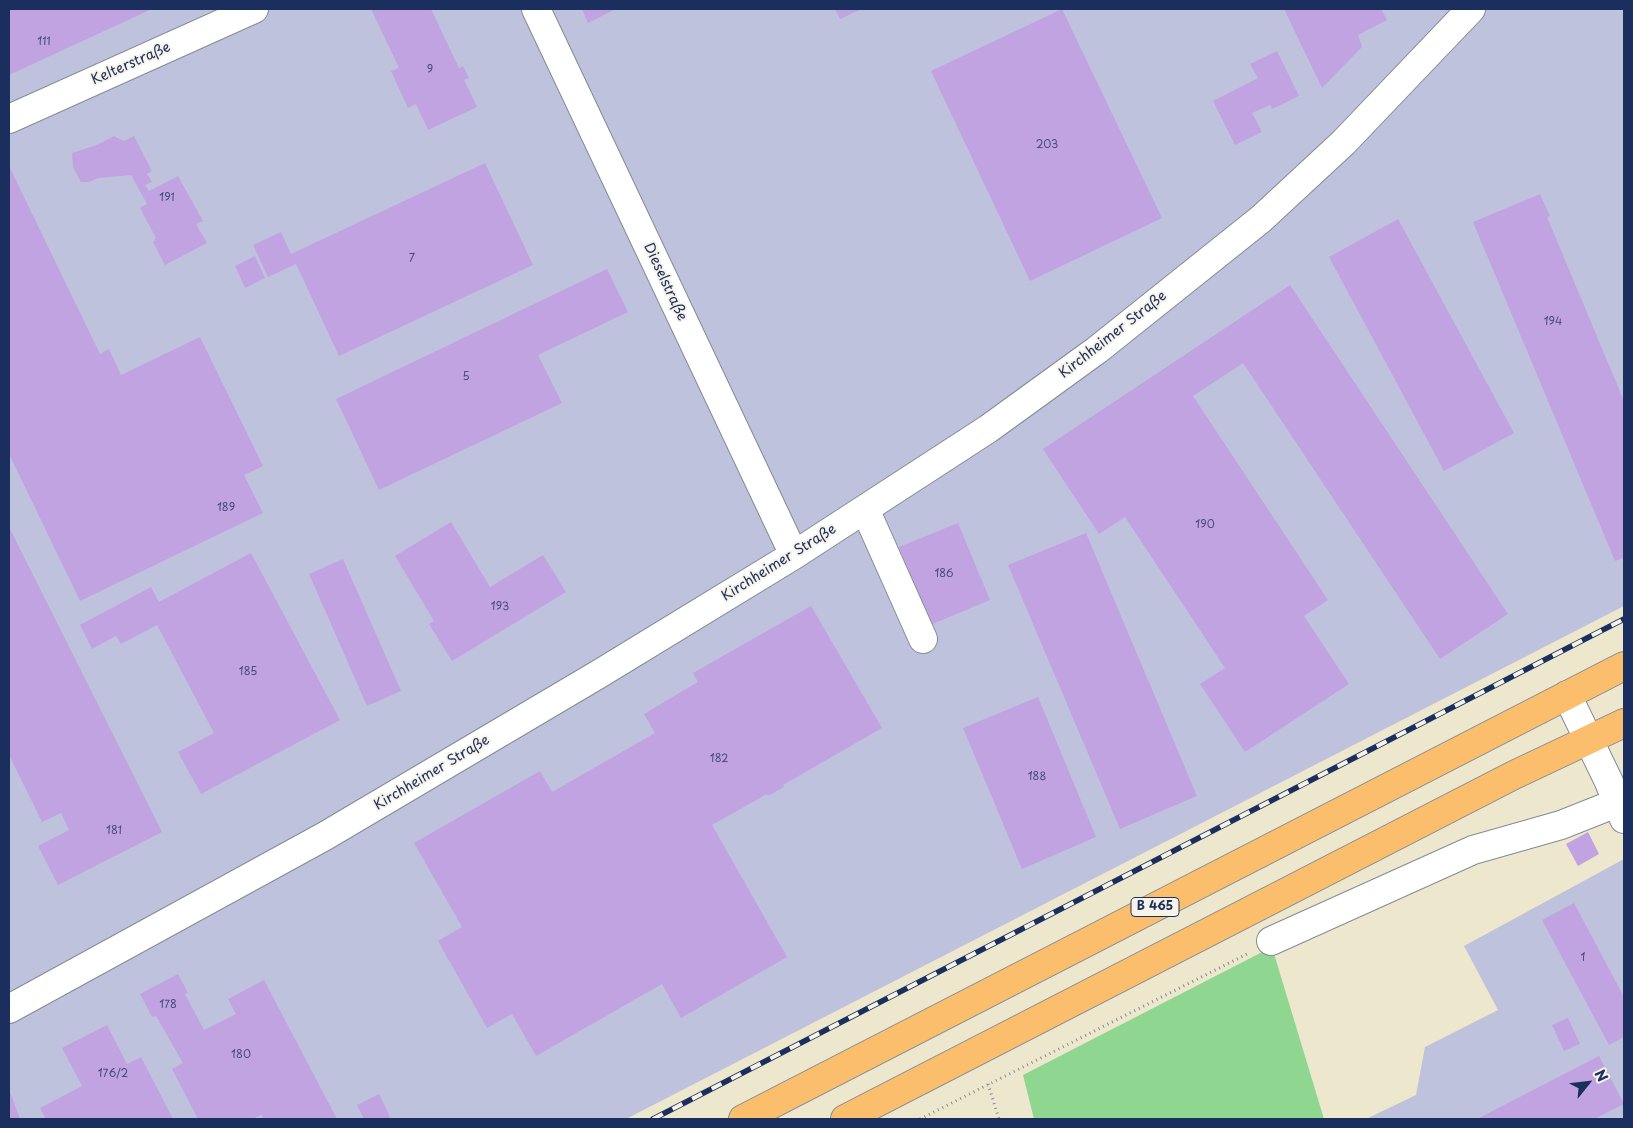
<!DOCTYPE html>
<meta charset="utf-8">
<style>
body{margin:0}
#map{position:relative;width:1633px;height:1128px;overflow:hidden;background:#ede7cd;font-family:"Playpen Sans",sans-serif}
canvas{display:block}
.frame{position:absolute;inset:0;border:10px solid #1b2f5e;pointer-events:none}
.north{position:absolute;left:1563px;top:1058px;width:50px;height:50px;-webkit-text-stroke:4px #f7f3e8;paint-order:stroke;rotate:61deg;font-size:14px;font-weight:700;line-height:20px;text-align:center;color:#1b2f5e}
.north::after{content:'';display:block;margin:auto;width:18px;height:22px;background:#1b2f5e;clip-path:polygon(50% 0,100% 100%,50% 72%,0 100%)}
</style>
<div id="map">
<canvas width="1633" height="1128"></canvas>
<div class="frame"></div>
<div class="north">N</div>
</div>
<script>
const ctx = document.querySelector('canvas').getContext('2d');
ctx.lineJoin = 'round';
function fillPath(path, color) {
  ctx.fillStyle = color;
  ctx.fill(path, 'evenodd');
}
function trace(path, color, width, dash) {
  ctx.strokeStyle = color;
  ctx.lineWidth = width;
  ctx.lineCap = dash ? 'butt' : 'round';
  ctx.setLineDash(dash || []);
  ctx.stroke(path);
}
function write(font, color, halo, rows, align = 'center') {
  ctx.font = font + ' "Playpen Sans",sans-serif';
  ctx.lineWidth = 4;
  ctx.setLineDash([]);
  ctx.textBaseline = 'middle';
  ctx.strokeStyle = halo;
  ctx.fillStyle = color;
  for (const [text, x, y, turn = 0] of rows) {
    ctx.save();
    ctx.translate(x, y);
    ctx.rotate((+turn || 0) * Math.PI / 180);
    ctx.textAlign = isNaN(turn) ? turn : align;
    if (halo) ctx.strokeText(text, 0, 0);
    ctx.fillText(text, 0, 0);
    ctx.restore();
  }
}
fillPath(new Path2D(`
 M9 9H1624V606L626 1119H9Z
 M1624 859V1119H1366L1416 1095 1425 1047 1498 1010 1464 946Z`), '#bfc2dd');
fillPath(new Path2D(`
 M1272 947 1324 1119H1034L1023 1075Z`), '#8fd690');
fillPath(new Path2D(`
 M9 9H152L9 75Z
 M371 9H431L459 68 463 66 469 78 464 80 477 107 428 130 416 104 408 108 391 71 399 68Z
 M582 9H616L588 23Z
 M835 9H862L840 19Z
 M1062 9 1162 218 1030 281 931 71Z
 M1284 9H1381L1387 20 1358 35 1362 47 1322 88Z
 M1277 51 1299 96 1272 109 1270 105 1252 113 1262 132 1235 145 1213 101 1258 78 1250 64Z
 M114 136 124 141 134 136 152 171 147 174 152 182 145 185 149 191 178 176 203 221 196 224 207 243 165 265 153 242 156 238 140 208 147 204 131 175 98 178 89 182H81L73 167 72 153 97 145Z
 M485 163 533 265 339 356 296 264 268 277 253 245 281 232 291 254Z
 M9 166 100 354 109 349 121 375 200 337 263 466 244 475 263 513 80 601 9 454Z
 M1540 194 1550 216 1547 217 1624 401V558L1615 561 1473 222Z
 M1398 219 1514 433 1444 471 1329 257Z
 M255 256 265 278 245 288 235 266Z
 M607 269 628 312 538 355 562 403 379 490 336 399Z
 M1290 285 1508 614 1440 659 1243 363 1193 396 1328 600 1304 616 1349 684 1245 752 1200 684 1225 668 1125 517 1099 534 1043 449Z
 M451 522 490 587 543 555 566 592 452 661 429 624 434 621 395 556Z
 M958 523 990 600 930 625 899 547Z
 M9 527 162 832 58 885 38 846 69 830 61 813 42 822 9 755Z
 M1086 533 1197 796 1120 829 1008 565Z
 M251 553 340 720 201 794 178 752 214 733 157 625 121 644 116 636 92 649 80 625 151 587 159 602Z
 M343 559 401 691 367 706 309 574Z
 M811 606 882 728 783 785 784 787 768 796 767 794 712 825 787 957 681 1018 662 984 536 1056 512 1014 487 1028 438 941 462 927 414 843 540 771 552 792 655 733 644 714 698 682 693 673Z
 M1038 697 1096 837 1022 869 963 728Z
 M1588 832 1599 854 1578 866 1566 844Z
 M1574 903 1624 997V1037L1609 1045 1542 920Z
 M178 974 188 993 185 994 204 1030 236 1014 228 999 264 980 337 1119H264L261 1115 253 1119H198L172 1069 183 1063 156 1016 152 1017 140 994Z
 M1568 1018 1580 1044 1564 1051 1552 1025Z
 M107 1025 127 1064 141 1057 173 1119H46L40 1108 82 1086 62 1048Z
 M1599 1056 1624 1104 1594 1119H1477Z
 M9 1089 20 1119H9Z
 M379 1094 391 1119H364L357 1105Z`), '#c2a3e1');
const minor = new Path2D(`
 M536 9 794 555
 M9 119 254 9
 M865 509 923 639
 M1567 695 1609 782 1624 819
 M1271 941 1473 850 1561 825 1624 800
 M9 1009 325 836 599 674 794 555 988 429 1097 350 1261 219 1343 143 1471 9`);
const major = new Path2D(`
 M743 1119 1624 666
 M845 1119 1514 775 1624 723`);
trace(minor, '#848b96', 30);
trace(major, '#848b96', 30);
trace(new Path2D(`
 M988 1084 999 1119
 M920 1119 1247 954`), '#848b96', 3, [1, 4]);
trace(minor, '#fff', 28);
trace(major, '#fabe6d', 28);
const rail = new Path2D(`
 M653 1119 1624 619`);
trace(rail, '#1b2f5e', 5.5);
trace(rail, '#f7f3e8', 4, [11]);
write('11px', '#454c7f', null, [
 ["111",44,42],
 ["9",430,70],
 ["203",1047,145],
 ["191",167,198],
 ["7",412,259],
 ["194",1553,322],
 ["5",466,377],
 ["189",226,508],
 ["190",1205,525],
 ["186",944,574],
 ["193",500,607],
 ["185",248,672],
 ["182",719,759],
 ["188",1037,777],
 ["181",114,831],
 ["1",1583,958],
 ["178",168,1005],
 ["180",241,1055],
 ["176/2",113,1074]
]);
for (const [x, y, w] of [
 [1155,907,48]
]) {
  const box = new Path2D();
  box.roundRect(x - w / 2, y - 9.5, w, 19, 4);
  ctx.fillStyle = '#f7f3e8';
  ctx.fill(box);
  trace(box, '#1b2f5e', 1);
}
write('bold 12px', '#1b2f5e', null, [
 ["B 465",1155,907]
]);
write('14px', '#1b2f5e', '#f7f3e8', [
 ["Kelterstraße",131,64,-24],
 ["Dieselstraße",665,282,65],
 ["Kirchheimer Straße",1113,335,-38],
 ["Kirchheimer Straße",779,563,-32],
 ["Kirchheimer Straße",432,773,-31]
]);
</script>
